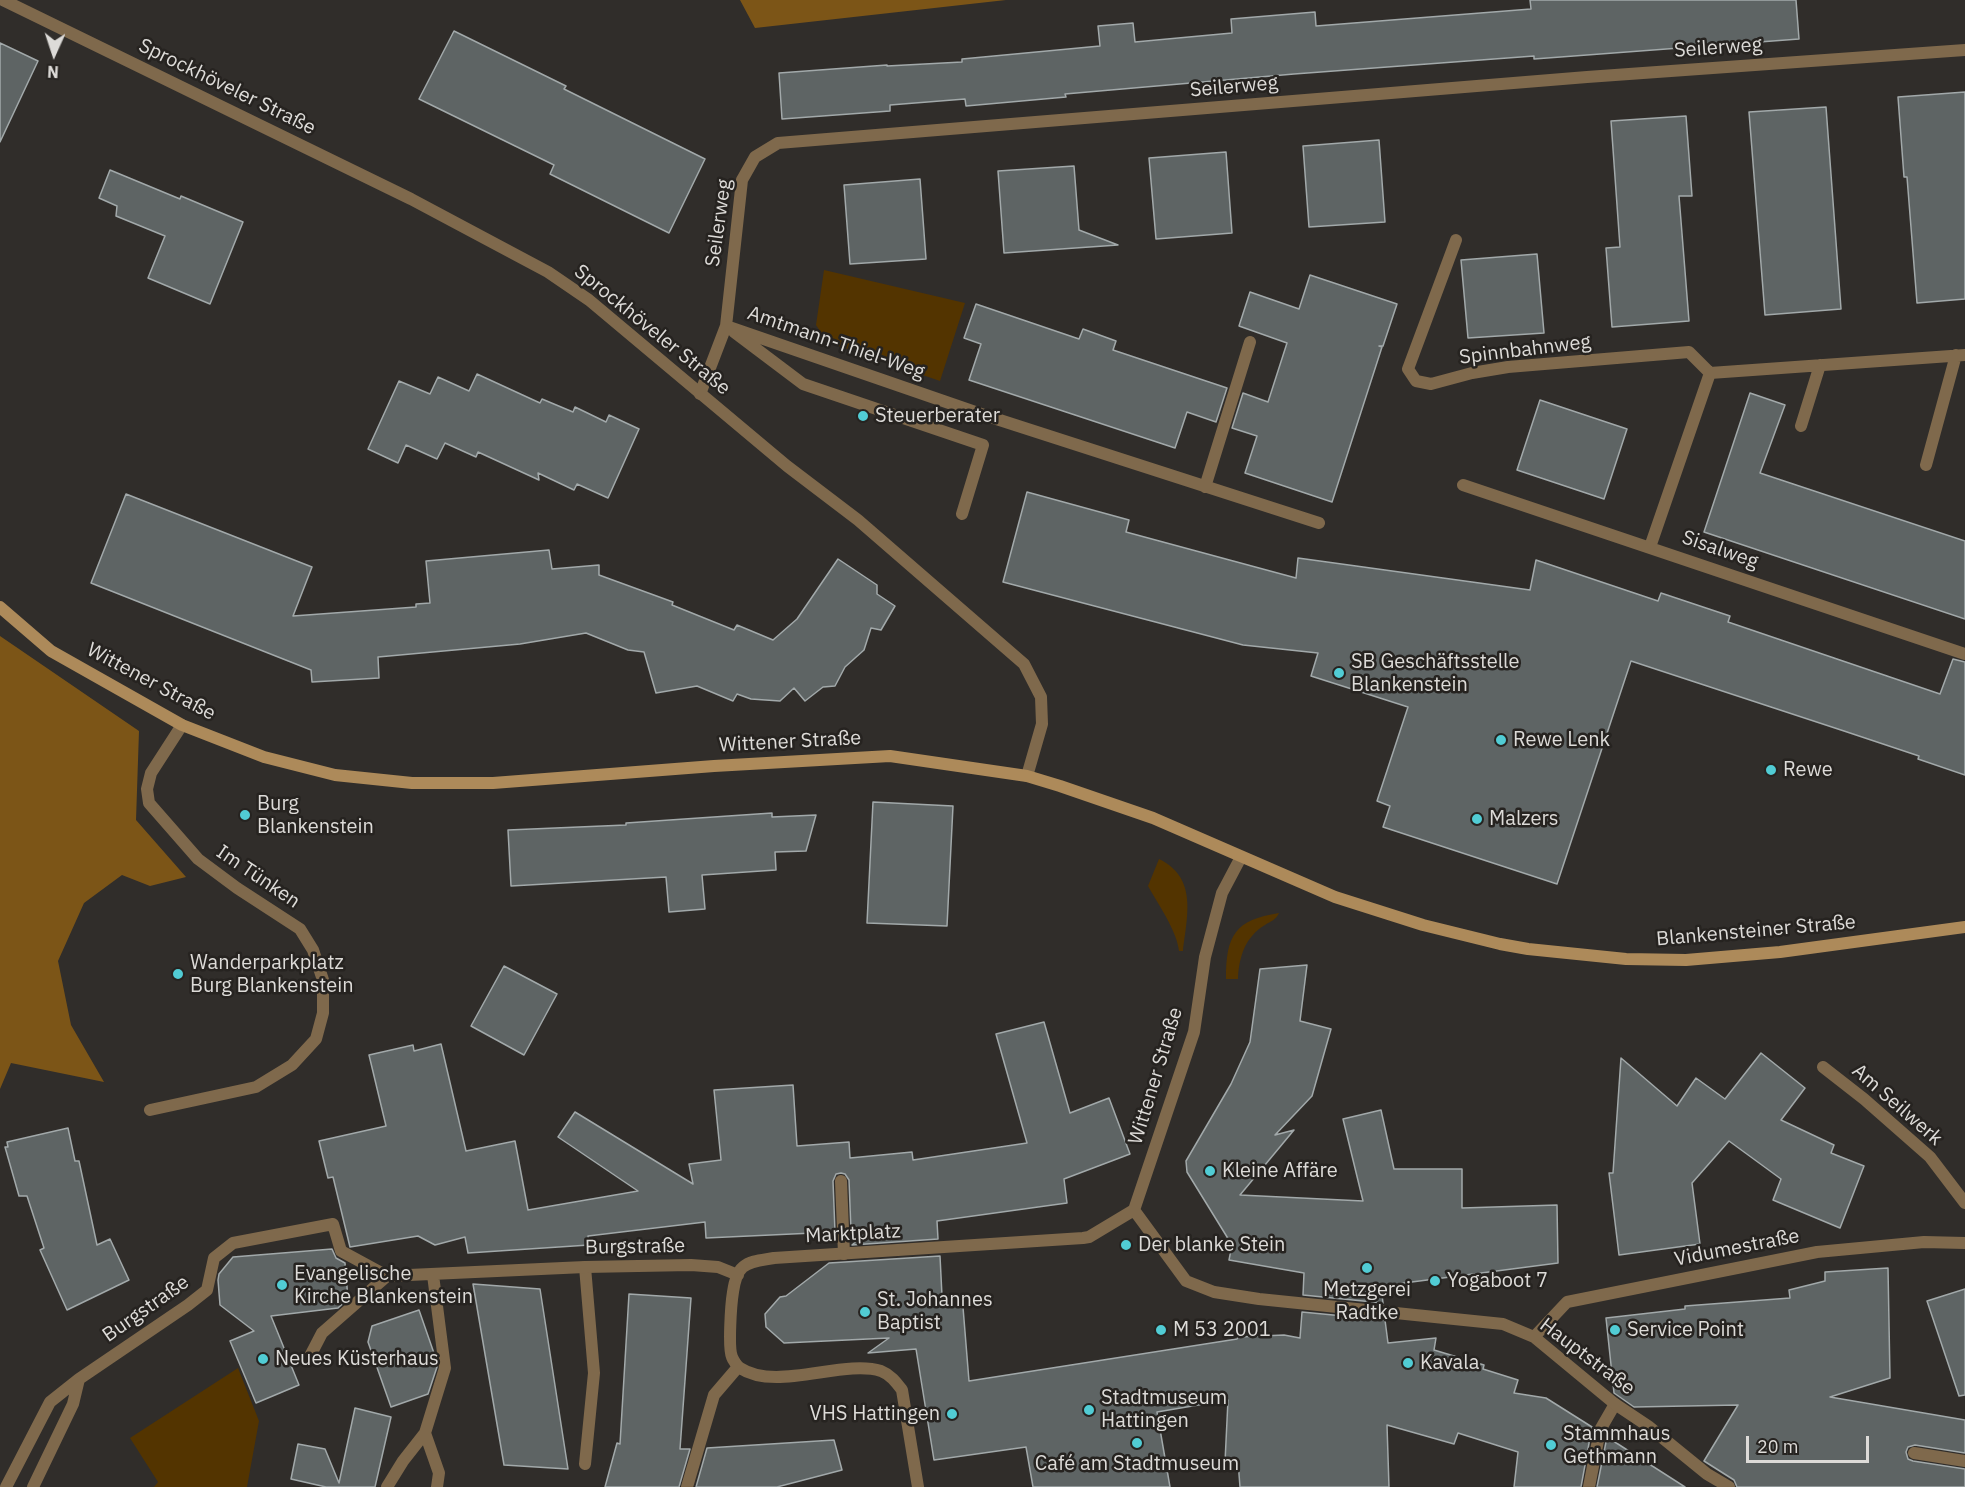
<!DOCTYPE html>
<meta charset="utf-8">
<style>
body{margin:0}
#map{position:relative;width:1965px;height:1487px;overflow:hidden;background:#302d2a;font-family:"IBM Plex Sans",sans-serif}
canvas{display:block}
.north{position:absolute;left:24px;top:24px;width:60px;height:60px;-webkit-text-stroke:4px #262320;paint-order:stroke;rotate:183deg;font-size:16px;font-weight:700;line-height:24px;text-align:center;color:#dddbd8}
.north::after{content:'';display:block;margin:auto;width:21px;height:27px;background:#dddbd8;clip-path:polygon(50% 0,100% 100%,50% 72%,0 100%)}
.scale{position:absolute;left:1746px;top:1436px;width:123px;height:27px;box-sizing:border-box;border:3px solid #dddbd8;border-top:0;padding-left:8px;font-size:18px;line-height:21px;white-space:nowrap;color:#dddbd8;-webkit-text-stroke:4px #262320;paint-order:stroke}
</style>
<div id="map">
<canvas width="1965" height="1487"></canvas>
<div class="north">N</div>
<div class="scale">20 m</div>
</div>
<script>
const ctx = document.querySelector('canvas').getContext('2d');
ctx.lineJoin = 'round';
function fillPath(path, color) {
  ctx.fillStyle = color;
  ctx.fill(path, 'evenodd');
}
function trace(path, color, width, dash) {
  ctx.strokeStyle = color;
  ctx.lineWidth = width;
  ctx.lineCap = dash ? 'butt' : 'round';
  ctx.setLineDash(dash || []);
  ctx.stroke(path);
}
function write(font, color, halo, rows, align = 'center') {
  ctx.font = font + ' "IBM Plex Sans",sans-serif';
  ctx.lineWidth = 5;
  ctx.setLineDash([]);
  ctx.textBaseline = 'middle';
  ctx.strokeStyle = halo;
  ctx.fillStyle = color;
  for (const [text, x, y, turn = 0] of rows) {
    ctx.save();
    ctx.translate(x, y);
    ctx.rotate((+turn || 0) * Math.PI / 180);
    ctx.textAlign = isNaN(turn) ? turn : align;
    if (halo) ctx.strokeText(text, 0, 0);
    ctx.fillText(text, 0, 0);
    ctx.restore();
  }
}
fillPath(new Path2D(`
 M824 270 965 303 940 381 827 342 816 325Z
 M1159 859C1198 878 1187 916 1183 951H1179C1177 931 1158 904 1148 886Z
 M1279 913C1276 920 1271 921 1265 925 1245 937 1239 957 1238 979H1226C1226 935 1235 920 1279 913Z
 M238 1368 259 1421 247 1487H154L158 1482 130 1438Z`), '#533400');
fillPath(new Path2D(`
 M740 0H1006L755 28Z
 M0 636 139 731 136 820 186 877 150 886 122 875 84 903 58 961 71 1025 104 1082 11 1063 0 1089Z`), '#7c5517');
const building = new Path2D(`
 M1530 0H1796L1799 39 1534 59V56L1294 74 1065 94 1066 97 966 106 965 99 890 105V111L782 119 779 73 887 65V66L962 62V59L1100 46 1098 26 1133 23 1135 42 1232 33 1231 19 1315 12 1316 26 1531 9Z
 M454 31 566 86 564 89 705 159 669 233 550 174 554 165 419 99Z
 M0 43 38 61 0 142Z
 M1965 92V299L1917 303 1907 177H1904L1898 97Z
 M1826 107 1841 309 1765 315 1749 112Z
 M1686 116 1692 196H1679L1689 321 1612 327 1606 248 1620 247 1611 121Z
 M1379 140 1385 222 1309 227 1303 146Z
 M1226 152 1232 233 1156 239 1149 158Z
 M1074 166 1079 230 1118 245 1004 253 998 171Z
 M110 170 180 199 181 196 243 222 210 304 148 278 165 236 116 216 117 206 99 198Z
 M920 179 926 259 850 264 844 185Z
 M1537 254 1544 333 1468 338 1461 260Z
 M1310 275 1397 304 1383 346H1379L1382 347 1332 502 1245 473 1257 436 1232 428 1243 393 1268 402 1287 343 1239 326 1250 292 1299 309Z
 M976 304 1079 339 1083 329 1116 341 1113 350 1227 388 1216 422 1187 412 1175 448 969 380 981 344 964 338Z
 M477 374 540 403 542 399 573 412 575 407 606 422 609 415 639 429 608 498 577 484 574 490 538 473 539 480 478 452 476 457 445 443 437 459 406 445 398 463 368 449 399 381 430 394 438 377 469 391Z
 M1750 393 1785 405 1760 473 1965 541V619L1704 532Z
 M1540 400 1627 429 1604 499 1517 470Z
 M1027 492 1129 520 1126 532 1296 578 1298 558 1530 590 1536 560 1658 601 1661 593 1730 616 1728 622 1940 694 1953 659 1965 662V775L1918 759 1919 756 1844 731 1631 661 1557 884 1383 827 1390 806 1377 801 1408 707 1311 676 1318 653 1243 645 1003 582Z
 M126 494 312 567 293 616 416 607V604L430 603 426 561 549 550 552 569 599 565V575L673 602 672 605 734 630 737 625 773 640 797 619 838 559 877 585V594L895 606 881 630 871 628 864 650 845 667 835 686 823 687 805 701 794 688 780 701 751 699 737 694 733 701 697 686 656 693 644 652 628 650 586 633 520 644 378 657 379 678 312 682 311 670 91 583Z
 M873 802 953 806 947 926 867 923Z
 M772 813V817L816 815 806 851 775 852 776 870 702 875 705 909 669 912 666 877 511 886 508 830 626 825V823Z
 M1307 965 1300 1021 1331 1029 1312 1096 1275 1135 1294 1130 1240 1195 1363 1201 1343 1119 1381 1110 1394 1169H1462V1208L1557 1205 1558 1263 1381 1286 1383 1303 1303 1295 1304 1273 1229 1260 1232 1245 1187 1172 1186 1161 1231 1084 1250 1042 1260 969Z
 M504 966 557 994 524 1055 471 1026Z
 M1044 1022 1070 1113 1109 1098 1130 1154 1064 1179 1067 1203 937 1221 938 1239 852 1245 870 1229 851 1231 849 1180 845 1174 841 1173 836 1174 833 1181 835 1232 706 1238 705 1222 588 1236 589 1245 468 1253 465 1237 435 1245 418 1236 350 1247 333 1177 328 1178 319 1141 386 1126 369 1055 413 1045 414 1051 441 1044 466 1151 515 1141 528 1210 638 1191 558 1137 575 1112 693 1184 689 1164 721 1160 714 1090 793 1085 797 1146 849 1142 850 1158 912 1152 913 1160 1027 1143 996 1034Z
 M1761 1053 1805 1088 1781 1120 1834 1145 1831 1153 1864 1166 1840 1228 1773 1200 1781 1179 1729 1141 1692 1183 1700 1244 1619 1255 1609 1173H1613L1621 1058 1677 1106 1696 1078 1725 1099Z
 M68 1128 75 1161H79L97 1245 110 1239 129 1280 67 1310 40 1250 44 1248 27 1196H19L5 1147H8L7 1142Z
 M332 1249 336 1258 345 1263 348 1299 338 1308 271 1316 299 1385 256 1403 230 1341 254 1331 220 1305 218 1280 219 1274 233 1257Z
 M940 1256 942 1296 962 1295 969 1381 1237 1339 1238 1337 1284 1335 1300 1338 1302 1312 1385 1320 1388 1343 1436 1338 1434 1350 1484 1365 1483 1369 1518 1380 1514 1393 1546 1398 1592 1427 1581 1487H1514L1518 1452 1458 1433 1454 1444 1387 1425 1389 1487H1240L1238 1461 1225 1462 1228 1400 1157 1412 1170 1487H1033L1026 1447 934 1460 916 1349 868 1353 889 1338 784 1343 766 1327 765 1314 780 1297 786 1296 829 1263Z
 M1888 1268 1890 1378 1830 1397 1965 1420V1453L1915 1445 1908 1447 1906 1452 1908 1459 1913 1461 1965 1469V1487H1737L1734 1480 1704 1461 1738 1405 1634 1407 1614 1393 1606 1318 1685 1309V1306L1790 1298 1789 1290 1825 1281V1272Z
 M473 1284 540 1289 568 1469 504 1465Z
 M1965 1289V1395L1959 1396 1927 1301Z
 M629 1294 691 1298 680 1449H690L679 1487H605L617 1443 620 1444Z
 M419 1310 436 1359 437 1367 428 1394 391 1407 368 1342 372 1326Z
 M355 1408 391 1417 375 1487H326L291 1479 298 1444 325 1449 339 1483Z
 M1607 1437 1685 1487H1597Z
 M834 1440 842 1470 777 1487H696L707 1448Z`);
fillPath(building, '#5e6464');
trace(building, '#a2a9aa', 1.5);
trace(new Path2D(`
 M841 1181 844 1254
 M1914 1453 1965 1461
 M585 1464 594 1373 585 1267
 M1589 1487 1600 1430 1615 1404`), '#7f694c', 12);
trace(new Path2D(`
 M1456 240 1408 369 1416 381 1431 384 1472 373 1508 367 1689 352 1710 373 1965 355
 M726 326 981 414 1319 523
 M734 332 803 384 983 445 962 514
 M700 394 726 326 742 180 755 157 778 143 1587 77 1965 50
 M1801 426 1820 365
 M1926 465 1956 355
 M1463 485 1965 654
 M1205 487 1250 342
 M1650 547 1710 373
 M1823 1067 1864 1099 1930 1157 1965 1203
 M150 1110 256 1087 292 1065 316 1039 323 1013V980L313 950 300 929 237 888 198 859 149 803 147 789 151 773 182 725
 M1134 1210 1186 1281 1214 1292 1259 1299 1503 1324 1534 1337 1615 1404 1648 1426 1707 1474 1729 1487
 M1134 1210 1194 1032 1205 957 1222 893 1241 857
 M1534 1337 1567 1302 1817 1252 1924 1242 1965 1243
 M308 1360 322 1333 387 1276
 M425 1433 439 1473 437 1487
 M6 1487 50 1402 79 1379 188 1305 207 1290 214 1258 233 1243 333 1224 341 1251 387 1276 585 1267 691 1265 718 1267 738 1275
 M33 1487 73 1404 79 1379
 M387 1487 403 1461 425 1433 445 1368 433 1275
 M687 1487 714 1395 738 1367
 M918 1487 902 1390C896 1382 891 1375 881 1371 843 1359 776 1392 740 1368 737 1366 733 1360 732 1357 728 1348 731 1304 733 1292 734 1285 737 1272 743 1267 751 1260 764 1260 774 1258L1083 1238 1089 1237 1134 1210`), '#7f694c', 12);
trace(new Path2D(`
 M3 0 411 199 548 272 589 300 787 466 858 520 1024 664 1041 697 1042 724 1027 776`), '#7f694c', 12);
trace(new Path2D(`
 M0 607 51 651 182 725 264 757 335 775 412 783H493L714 766 890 756 1027 776 1060 786 1153 818 1335 897 1423 925 1500 944 1528 949 1626 959 1686 960 1780 952 1965 927`), '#ad8a5a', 12);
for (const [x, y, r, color] of [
 [863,416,6,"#51ccd4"],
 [1339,673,6,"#51ccd4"],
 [1501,740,6,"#51ccd4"],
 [1771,770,6,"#51ccd4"],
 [245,815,6,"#51ccd4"],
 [1477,819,6,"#51ccd4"],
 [178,974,6,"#51ccd4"],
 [1210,1171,6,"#51ccd4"],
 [1126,1245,6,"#51ccd4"],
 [1367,1268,6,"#51ccd4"],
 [1435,1281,6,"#51ccd4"],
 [282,1285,6,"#51ccd4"],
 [865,1312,6,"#51ccd4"],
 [1161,1330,6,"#51ccd4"],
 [1615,1330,6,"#51ccd4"],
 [263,1359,6,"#51ccd4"],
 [1408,1363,6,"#51ccd4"],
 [1089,1410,6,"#51ccd4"],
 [952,1414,6,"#51ccd4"],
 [1137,1443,6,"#51ccd4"],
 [1551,1445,6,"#51ccd4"]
]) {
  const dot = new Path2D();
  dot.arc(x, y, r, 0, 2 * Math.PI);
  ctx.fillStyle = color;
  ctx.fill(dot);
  trace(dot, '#262320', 2);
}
write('20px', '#dddbd8', '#262320', [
 ["Seilerweg",1718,48,-4],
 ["Sprockhöveler Straße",227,87,26],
 ["Seilerweg",1234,87,-5],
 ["Seilerweg",719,223,-82],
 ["Sprockhöveler Straße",652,330,39],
 ["Amtmann-Thiel-Weg",836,343,19],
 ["Spinnbahnweg",1525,350,-7],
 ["Sisalweg",1720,550,19],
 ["Wittener Straße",151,682,28],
 ["Wittener Straße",790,742,-3],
 ["Im Tünken",258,877,34],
 ["Blankensteiner Straße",1756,931,-5],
 ["Wittener Straße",1156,1076,-73],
 ["Am Seilwerk",1897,1105,41],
 ["Marktplatz",853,1234,-3],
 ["Burgstraße",635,1247,-1],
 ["Vidumestraße",1737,1248,-11],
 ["Burgstraße",146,1309,-35],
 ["Hauptstraße",1587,1357,37]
]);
write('20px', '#dddbd8', '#262320', [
 ["Steuerberater",875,416],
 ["SB Geschäftsstelle",1351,662],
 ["Blankenstein",1351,685],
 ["Rewe Lenk",1513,740],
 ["Rewe",1783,770],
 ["Burg",257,804],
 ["Blankenstein",257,827],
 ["Malzers",1489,819],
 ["Wanderparkplatz",190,963],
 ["Burg Blankenstein",190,986],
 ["Kleine Affäre",1222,1171],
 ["Der blanke Stein",1138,1245],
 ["Evangelische",294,1274],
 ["Kirche Blankenstein",294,1297],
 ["Yogaboot 7",1447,1281],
 ["Metzgerei",1367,1290,"center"],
 ["Radtke",1367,1313,"center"],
 ["St. Johannes",877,1300],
 ["Baptist",877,1323],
 ["M 53 2001",1173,1330],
 ["Service Point",1627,1330],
 ["Neues Küsterhaus",275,1359],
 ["Kavala",1420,1363],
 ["Stadtmuseum",1101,1398],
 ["Hattingen",1101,1421],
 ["VHS Hattingen",940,1414,"right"],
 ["Stammhaus",1563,1434],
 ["Gethmann",1563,1457],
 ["Café am Stadtmuseum",1137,1464,"center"]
], 'left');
</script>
